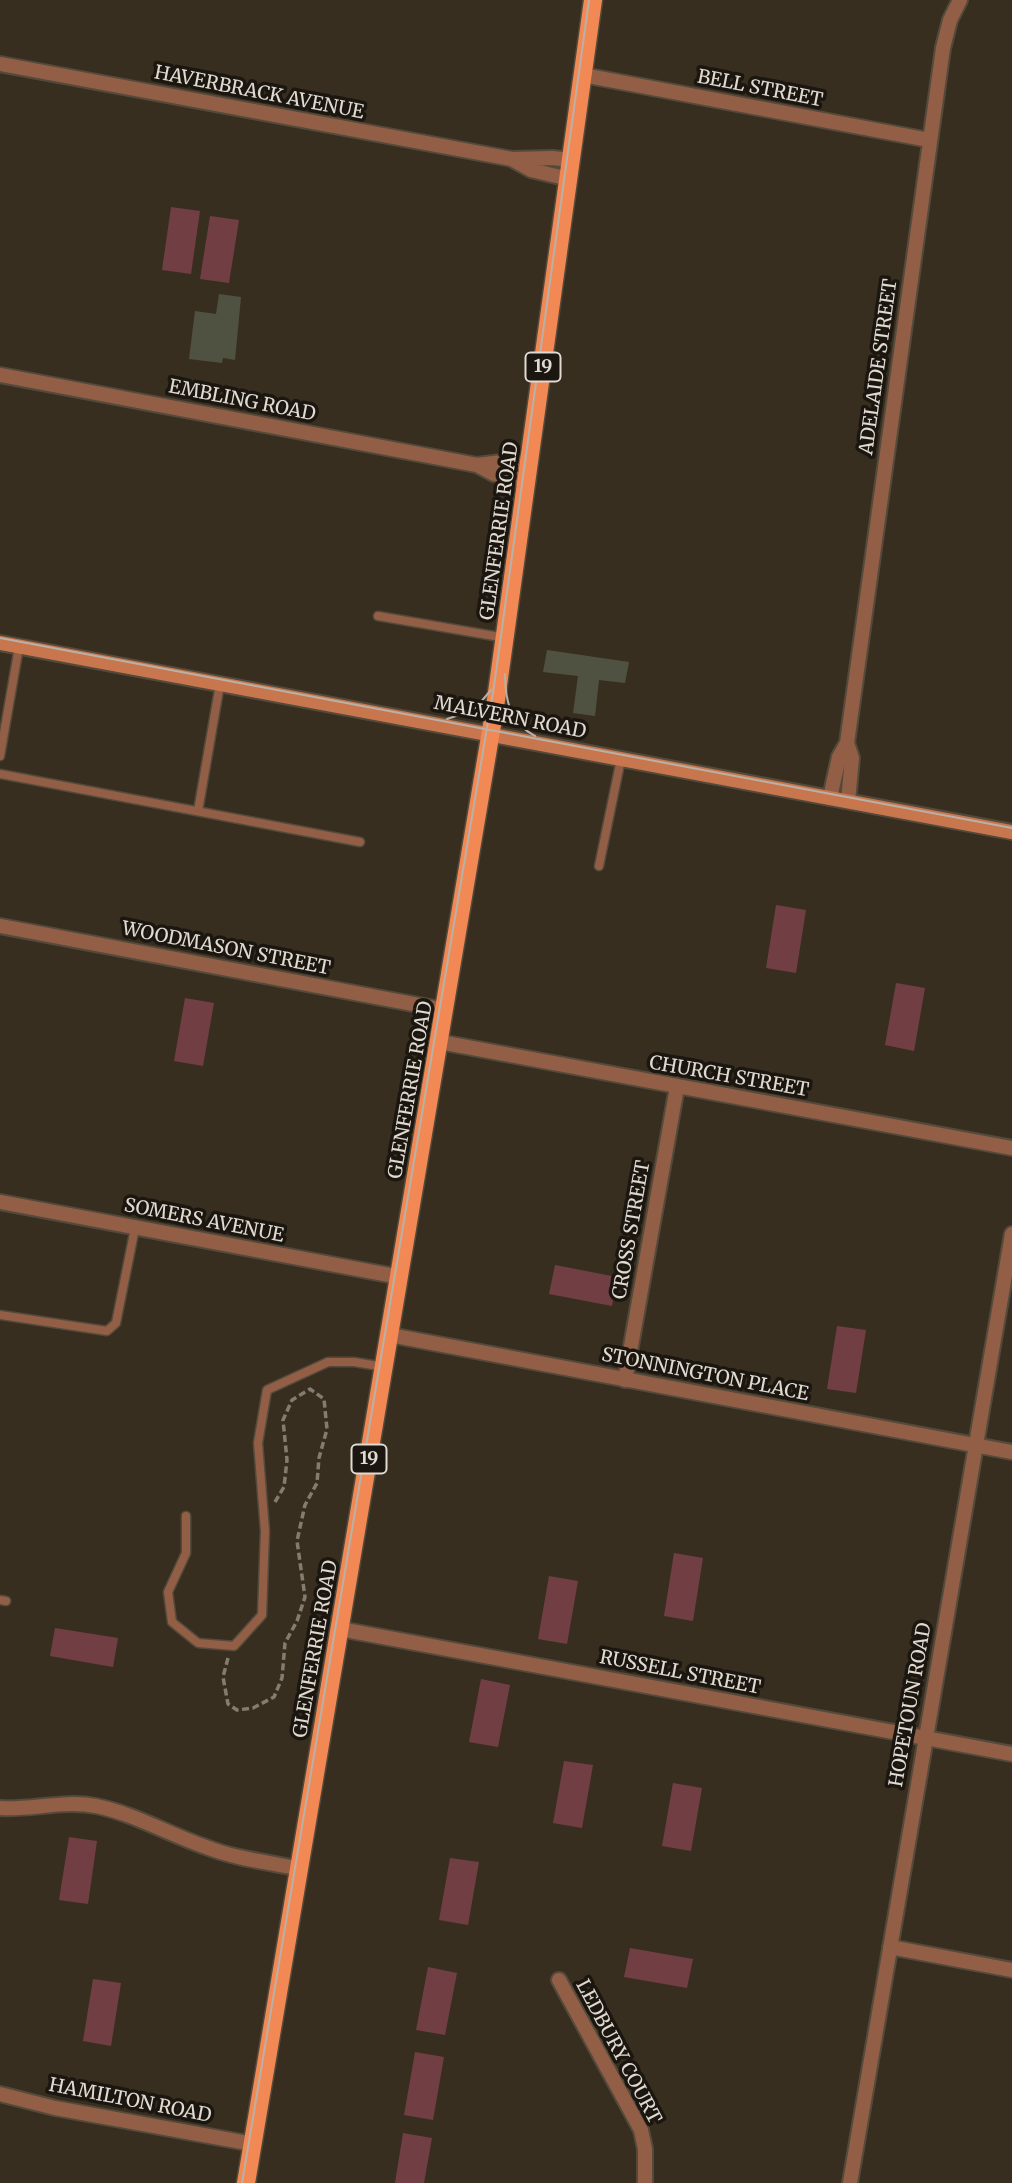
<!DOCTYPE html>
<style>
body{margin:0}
canvas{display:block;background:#382e1f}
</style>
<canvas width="1012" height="2183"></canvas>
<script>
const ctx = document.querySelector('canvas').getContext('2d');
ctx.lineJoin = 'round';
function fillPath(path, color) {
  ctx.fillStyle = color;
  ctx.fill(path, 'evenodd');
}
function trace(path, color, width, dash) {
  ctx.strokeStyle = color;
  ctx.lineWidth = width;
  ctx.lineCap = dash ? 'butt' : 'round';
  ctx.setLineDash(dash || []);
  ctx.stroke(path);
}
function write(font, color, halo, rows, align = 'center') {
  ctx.font = font + ' Merriweather,serif';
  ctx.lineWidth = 7;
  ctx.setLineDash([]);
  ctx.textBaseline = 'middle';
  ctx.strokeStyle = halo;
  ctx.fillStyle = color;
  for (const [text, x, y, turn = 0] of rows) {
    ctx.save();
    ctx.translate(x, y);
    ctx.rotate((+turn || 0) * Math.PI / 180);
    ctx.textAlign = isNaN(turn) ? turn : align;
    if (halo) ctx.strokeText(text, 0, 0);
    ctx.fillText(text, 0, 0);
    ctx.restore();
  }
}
fillPath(new Path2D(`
 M171 207 200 211 191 274 162 270Z
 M210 216 239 220 229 283 200 279Z
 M776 905 806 910 796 973 766 968Z
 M896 983 925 988 914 1051 885 1045Z
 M185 998 214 1003 203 1066 174 1061Z
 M555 1265 617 1277 612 1306 549 1294Z
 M837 1326 866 1330 856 1393 827 1389Z
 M674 1553 703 1558 693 1621 664 1616Z
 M549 1576 578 1581 567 1644 538 1639Z
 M55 1628 118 1638 113 1667 50 1656Z
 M481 1679 510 1685 498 1747 469 1742Z
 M564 1761 593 1765 582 1828 553 1823Z
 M673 1783 702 1788 691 1851 662 1846Z
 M69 1837 97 1841 88 1904 59 1900Z
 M450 1858 479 1862 468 1925 439 1920Z
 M630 1948 693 1959 687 1988 624 1977Z
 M428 1967 457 1973 445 2035 416 2030Z
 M93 1979 121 1983 111 2046 83 2041Z
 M415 2052 444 2057 433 2120 404 2115Z
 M403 2133 432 2138 424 2183H395Z`), '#713e44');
fillPath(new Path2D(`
 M219 294 241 297 235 360 223 358 222 363 189 359 195 311 216 314Z
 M547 650 629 662 625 683 599 680 595 716 573 713 578 676 543 672Z`), '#4f5240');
const lane = new Path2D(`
 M378 616 506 638
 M0 756 19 647
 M0 774 360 842
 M198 811 220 684
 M599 866 621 759
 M0 1315 107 1331 116 1323 135 1228
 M186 1516V1553L168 1592 172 1622 198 1643 234 1646 262 1615 265 1531 258 1443 267 1390 328 1362H354L385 1367
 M0 1600 6 1601`);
const street = new Path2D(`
 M0 64 512 159 552 158 571 160
 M583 75 929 140
 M513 160 531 170 569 179
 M0 375 477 465 494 474 528 481
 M477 465 510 461 530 464
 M847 743 852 758 848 801
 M830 798 839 757 847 743 943 48 950 20 960 0
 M0 926 445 1010
 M440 1042 1012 1148
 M0 1202 400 1277
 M390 1335 1012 1452
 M625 1380 677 1087
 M340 1629 1012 1754
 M0 1808C32 1810 64 1800 96 1806 135 1814 168 1834 206 1847 236 1859 268 1862 300 1869
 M890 1947 1012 1970
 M559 1980 641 2130 645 2149V2183
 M0 2094 55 2108 253 2144
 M850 2183 1012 1234`);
const secondary = new Path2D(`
 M0 643 1012 832`);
const primary = new Path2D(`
 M246 2183 495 707 593 0`);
trace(lane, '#534a3b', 11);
trace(street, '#534a3b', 18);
trace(secondary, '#534a3b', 18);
trace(primary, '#534a3b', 21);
trace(new Path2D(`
 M228 1658 223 1677 228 1704 237 1710 253 1708 274 1697 282 1678 285 1643 297 1621 305 1597 297 1541 305 1505 317 1483 319 1458 327 1429 324 1399 310 1389 292 1400 283 1420 287 1460 284 1487 275 1502`), '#847c6f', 3.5, [7, 3.5]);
trace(lane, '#925e45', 8);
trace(street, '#925e45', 14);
trace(secondary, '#c8764e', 14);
trace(primary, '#f28954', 18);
trace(new Path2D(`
 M0 638 1012 828
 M505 674C505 700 510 723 535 736
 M447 719 474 710 491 690
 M242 2183 494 686 589 0`), '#b8b1a7', 2);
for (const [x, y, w] of [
 [543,367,35],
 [369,1459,35]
]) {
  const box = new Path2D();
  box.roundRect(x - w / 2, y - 14.5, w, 29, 5);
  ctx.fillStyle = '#1b1710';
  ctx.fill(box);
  trace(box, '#e0dad1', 2);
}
write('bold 18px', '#e0dad1', null, [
 ["19",543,367],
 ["19",369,1459]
]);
write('19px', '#e0dad1', '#1b1710', [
 ["BELL STREET",760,89,11],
 ["HAVERBRACK AVENUE",259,93,11],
 ["ADELAIDE STREET",879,367,-82],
 ["EMBLING ROAD",242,401,11],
 ["GLENFERRIE ROAD",500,531,-82],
 ["MALVERN ROAD",510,718,11],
 ["WOODMASON STREET",226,949,11],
 ["CHURCH STREET",729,1077,10],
 ["GLENFERRIE ROAD",411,1090,-80],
 ["SOMERS AVENUE",204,1221,11],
 ["CROSS STREET",632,1230,-80],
 ["STONNINGTON PLACE",705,1375,11],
 ["GLENFERRIE ROAD",316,1649,-80],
 ["RUSSELL STREET",680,1673,11],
 ["HOPETOUN ROAD",911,1705,-80],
 ["LEDBURY COURT",618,2052,62],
 ["HAMILTON ROAD",130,2101,11]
]);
</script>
